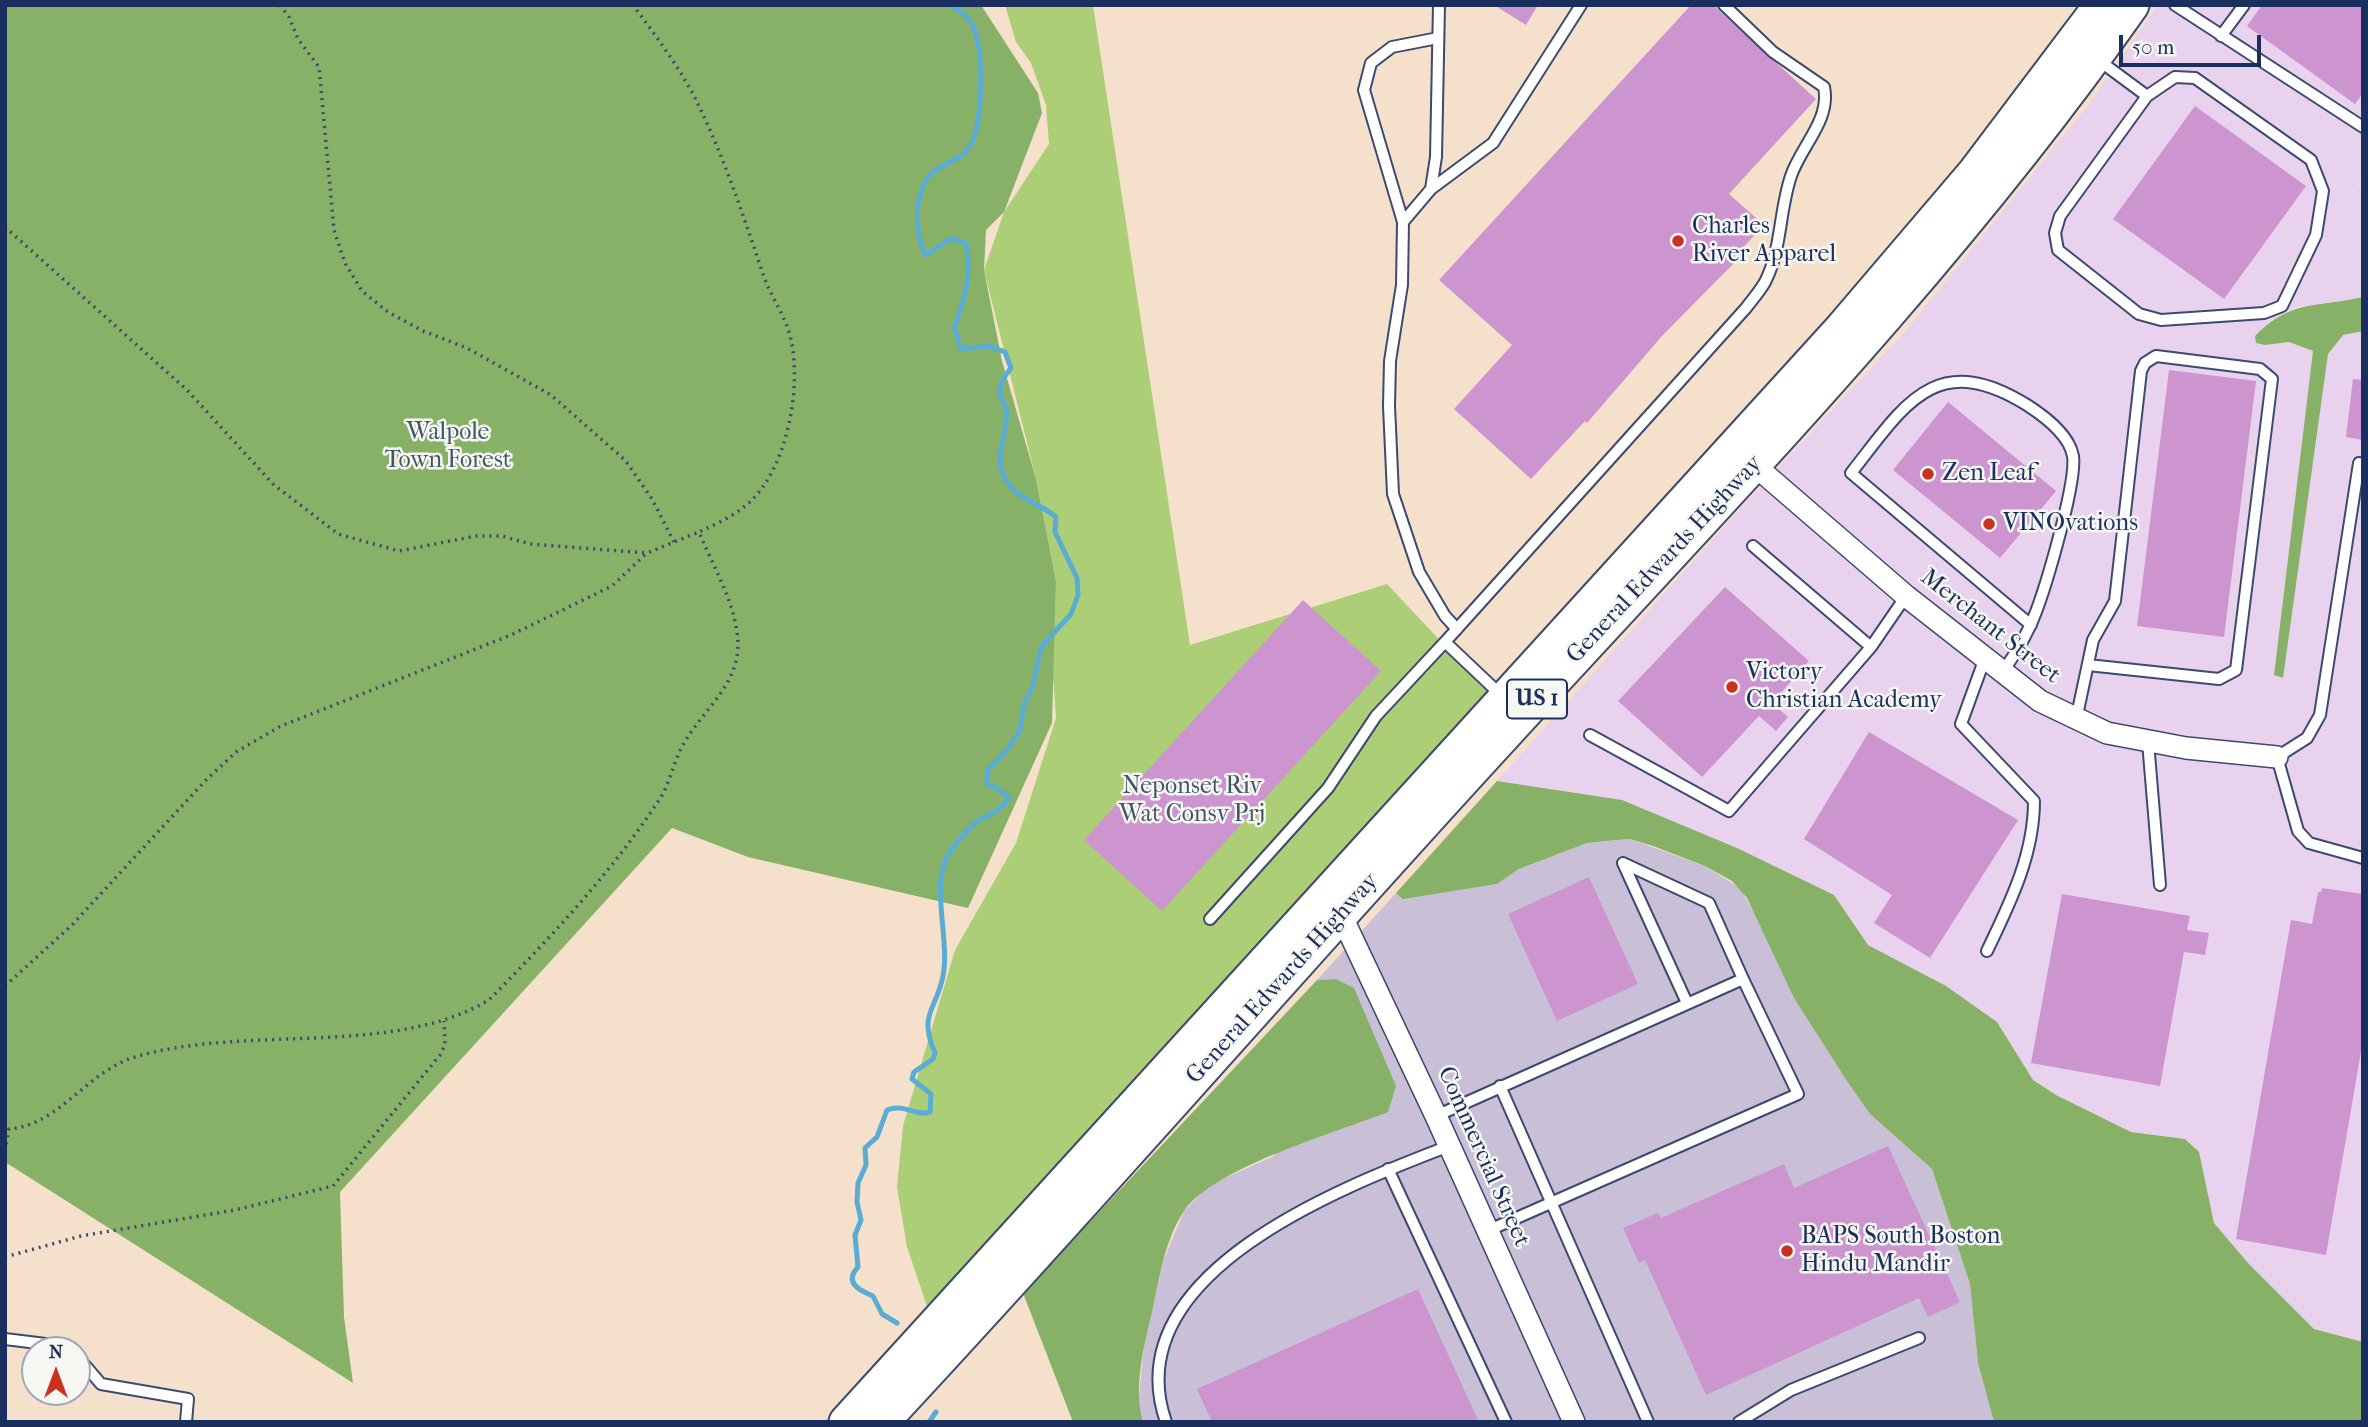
<!DOCTYPE html>
<style>
body{margin:0}
#map{position:relative;width:2368px;height:1427px;overflow:hidden;background:#f5e1cb;font-family:"IM FELL French Canon",serif}
canvas{display:block}
.frame{position:absolute;inset:0;border:7px solid #1b2f5e;pointer-events:none}
.north{position:absolute;left:21px;top:1336px;width:70px;height:70px;box-sizing:border-box;background:#f6f6f2;border:2px solid #9ea6b7;border-radius:50%;rotate:0deg;font-size:19px;font-weight:700;line-height:28px;text-align:center;color:#1b2f5e}
.north::after{content:'';display:block;margin:auto;width:24px;height:32px;background:#c8321e;clip-path:polygon(50% 0,100% 100%,50% 72%,0 100%)}
.scale{position:absolute;left:2119px;top:35px;width:142px;height:32px;box-sizing:border-box;border:4px solid #1b2f5e;border-top:0;padding-left:9px;font-size:21px;line-height:24px;white-space:nowrap;color:#1b2f5e;-webkit-text-stroke:5px #f6f6f2;paint-order:stroke}
</style>
<div id="map">
<canvas width="2368" height="1427"></canvas>
<div class="frame"></div>
<div class="north">N</div>
<div class="scale">50 m</div>
</div>
<script>
const ctx = document.querySelector('canvas').getContext('2d');
ctx.lineJoin = 'round';
function fillPath(path, color) {
  ctx.fillStyle = color;
  ctx.fill(path, 'evenodd');
}
function trace(path, color, width, dash) {
  ctx.strokeStyle = color;
  ctx.lineWidth = width;
  ctx.lineCap = dash ? 'butt' : 'round';
  ctx.setLineDash(dash || []);
  ctx.stroke(path);
}
function write(font, color, halo, rows, align = 'center') {
  ctx.font = font + ' "IM FELL French Canon",serif';
  ctx.lineWidth = 5;
  ctx.setLineDash([]);
  ctx.textBaseline = 'middle';
  ctx.strokeStyle = halo;
  ctx.fillStyle = color;
  for (const [text, x, y, turn = 0] of rows) {
    ctx.save();
    ctx.translate(x, y);
    ctx.rotate((+turn || 0) * Math.PI / 180);
    ctx.textAlign = isNaN(turn) ? turn : align;
    if (halo) ctx.strokeText(text, 0, 0);
    ctx.fillText(text, 0, 0);
    ctx.restore();
  }
}
fillPath(new Path2D(`
 M2157 5H2363V175L2358 186 2363 191V297L2330 305 2294 307 2256 343 2265 345 2289 342 2313 351 2274 675 2283 677 2328 354 2343 335 2363 331V1342L2314 1329 2248 1263 2214 1223 2199 1152 2185 1139 2131 1132 2056 1095 2033 1080 1997 1022 1946 986 1868 945 1834 895 1622 800 1497 781 1747 501 1904 333 2090 103Z`), '#e8d2ee');
fillPath(new Path2D(`
 M1630 839 1705 866 1740 888 1870 1114 1932 1169 1970 1284 1978 1363 1994 1422H1143L1138 1405 1145 1337 1164 1259 1184 1211 1209 1185 1274 1156 1336 979 1317 980 1396 893 1403 898 1497 884 1519 869 1587 843Z`), '#c9bfd7');
fillPath(new Path2D(`
 M1005 5H1093L1190 645 1387 584 1496 700 929 1312 907 1247 897 1187 903 1126 955 950 1016 843 1056 718 1053 674 1056 581 1036 479 984 270 1004 212 1049 144 1046 105 1031 63 1016 42Z`), '#abce77');
fillPath(new Path2D(`
 M5 5H981L1038 93 1042 113 1004 212 986 230 984 270 1002 361 1036 479 1056 581 1054 653 1052 723 968 908 748 857 672 828 340 1192 344 1317 353 1383 5 1162Z
 M2363 297V331L2343 335 2328 354 2283 678 2274 675 2313 351 2289 342 2265 345 2256 343 2255 336C2292 299 2315 308 2363 297Z
 M1497 781 1622 800 1737 848 1834 895 1868 945 1946 986 1997 1022 2033 1080 2056 1095 2131 1132 2185 1139 2199 1152 2214 1223 2248 1263 2314 1329 2363 1342V1422H1994L1978 1363 1970 1284 1932 1169 1870 1114 1847 1081 1794 998 1747 898 1732 881 1705 866 1653 846 1630 839 1617 840 1587 843 1519 869 1497 884 1403 899 1396 893Z
 M1336 979 1354 988 1396 1086 1388 1112C1337 1132 1213 1168 1184 1211 1165 1239 1159 1280 1152 1312 1144 1345 1133 1389 1143 1422H1073L1023 1293 1317 980Z`), '#88b168');
trace(new Path2D(`
 M897 1323 882 1314 873 1296C858 1290 844 1282 858 1267L855 1235 861 1220 857 1202 858 1183 866 1165 865 1148 877 1137 887 1110C904 1103 916 1117 930 1112L931 1094 912 1079 914 1072 933 1059 935 1053C918 1014 936 1011 943 976 950 941 931 887 947 857 953 846 966 831 975 823 989 812 995 817 1009 798L1000 790 987 784V771L1007 750 1020 730 1024 704 1033 686 1041 647 1071 614 1078 595 1077 578 1055 532 1056 517C1039 502 1018 501 1005 478 992 457 1010 430 1006 408 1005 402 1000 398 1000 393 999 383 1005 376 1011 368L1005 352 989 346 961 349 954 328C965 299 972 273 966 243L951 238 926 255C914 233 913 192 932 173 945 161 966 160 973 140 983 114 986 41 968 18 964 13 956 9 951 5
 M929 1422 936 1412`), '#59add5', 5);
fillPath(new Path2D(`
 M1494 5H1538L1526 25Z
 M1691 5H1713L1816 99 1729 194 1764 225 1734 257 1737 260 1662 336 1587 423 1585 421 1531 479 1454 409 1512 345 1439 280Z
 M2262 5H2363V93L2355 104 2247 26Z
 M2195 106 2306 186 2224 299 2113 219Z
 M2169 370 2256 381 2224 637 2137 626Z
 M2353 379 2363 380V440L2346 437Z
 M1948 402 2056 491 2000 558 1893 470Z
 M1725 587 1809 661 1772 703 1788 717 1776 731 1759 716 1702 777 1618 701Z
 M1303 600 1381 671 1162 911 1084 840Z
 M1869 732 2018 820 1930 958 1874 923 1892 895 1804 839Z
 M1589 877 1638 984 1557 1021 1508 914Z
 M2322 888 2363 894V1040L2326 1255 2236 1239 2291 920 2312 924 2318 892H2321Z
 M2062 894 2190 916 2187 930 2209 933 2205 955 2184 952 2160 1086 2031 1063Z
 M1888 1146 1960 1302 1928 1317 1919 1298 1706 1395 1645 1260 1639 1263 1623 1228 1658 1213 1661 1218 1784 1164 1794 1188Z
 M1418 1289 1479 1422H1212L1197 1389Z`), '#cd95d0');
const lane = new Path2D(`
 M2175 5 2363 127
 M2221 36 2244 5
 M2097 59 2147 96 2060 216 2055 233 2058 250 2139 314 2161 320 2264 313 2282 306 2316 235 2323 191 2311 160 2195 78 2175 77 2147 96
 M1431 189 1436 157 1439 5
 M1403 222 1364 90 1371 63 1392 47 1438 38
 M2359 463 2320 715 2307 738 2277 757 2298 831 2309 843 2363 858
 M1753 546 1871 647
 M1457 629 1445 616 1419 572 1393 494 1389 406 1390 361 1402 285 1403 222 1431 189 1493 143 1581 5
 M1445 642 1746 308C1752 300 1760 291 1765 282 1782 249 1779 211 1791 176 1801 146 1831 120 1824 87L1773 52 1724 5
 M1985 658 1961 724 2034 801C2034 855 2010 903 1987 951
 M2002 672C2013 658 2022 643 2030 626 2043 599 2077 483 2073 456 2069 434 2044 416 2027 405 1935 348 1904 406 1851 473L2031 625
 M2076 720 2093 640 2115 601 2141 371 2145 363 2156 356 2260 369 2272 379 2236 670 2219 679 2088 665
 M1590 735 1729 811 1871 647 1906 596
 M2148 742 2160 885
 M1623 863 1687 1003
 M1210 919 1328 788 1376 716 1445 642 1502 696
 M1500 1086 1648 1422
 M1436 1116 1743 979 1709 903 1623 863
 M1388 1169 1506 1422
 M1487 1231 1798 1094 1743 979
 M5 1339 62 1346 68 1350
 M77 1356 101 1384 188 1399 186 1422
 M1166 1422C1114 1273 1345 1186 1449 1146
 M1739 1422 1791 1390 1919 1338`);
const street = new Path2D(`
 M1753 464 1906 596 2040 701 2107 733 2186 748 2277 757
 M1341 915 1436 1116 1574 1422`);
const primary = new Path2D(`
 M846 1422 1842 328 1975 172 2101 5
 M882 1422C1094 1195 1297 960 1507 732 1723 496 1948 267 2132 5`);
trace(lane, '#3c4a6e', 14);
trace(street, '#3c4a6e', 24);
trace(primary, '#3c4a6e', 37);
trace(new Path2D(`
 M280 5 289 17 298 39 319 67 334 230 345 263 362 291 388 312 423 331 467 348 551 395 625 460 652 499 674 542
 M5 227 187 390 273 484 338 534 399 551 476 536H502L530 544 647 553
 M5 986 72 925 205 781 236 752 281 726 511 635 612 586 647 553 699 532
 M5 1151 9 1129C60 1125 87 1071 135 1057 245 1024 391 1058 489 1000 551 937 613 871 661 797 671 780 674 760 684 743 703 710 739 685 738 642 736 604 713 566 699 532 714 525 732 517 745 506 788 473 805 378 788 329 781 309 768 291 762 271 742 212 723 154 695 98 678 65 655 35 633 5
 M5 1257 81 1236 235 1210 333 1186 440 1055 445 1045 444 1021`), '#3c4a6e', 3.5, [2, 5]);
trace(lane, '#fff', 10);
trace(street, '#fff', 21);
trace(primary, '#fff', 33);
for (const [x, y, r, color] of [
 [1678,241,7,"#c8321e"],
 [1928,474,7,"#c8321e"],
 [1989,524,7,"#c8321e"],
 [1732,687,7,"#c8321e"],
 [1787,1251,7,"#c8321e"]
]) {
  const dot = new Path2D();
  dot.arc(x, y, r, 0, 2 * Math.PI);
  ctx.fillStyle = color;
  ctx.fill(dot);
  trace(dot, '#f6f6f2', 2.5);
}
for (const [x, y, w] of [
 [1537,699,60]
]) {
  const box = new Path2D();
  box.roundRect(x - w / 2, y - 19.5, w, 39, 5);
  ctx.fillStyle = '#f6f6f2';
  ctx.fill(box);
  trace(box, '#1b2f5e', 2);
}
write('bold 23px', '#1b2f5e', null, [
 ["US 1",1537,699]
]);
write('24px', '#1b2f5e', '#f6f6f2', [
 ["Charles",1692,227],
 ["River Apparel",1692,255],
 ["Zen Leaf",1942,474],
 ["VINOvations",2003,524],
 ["Victory",1746,673],
 ["Christian Academy",1746,701],
 ["BAPS South Boston",1801,1237],
 ["Hindu Mandir",1801,1265]
], 'left');
write('24px', '#3f5764', '#f6f6f2', [
 ["Walpole",448,433],
 ["Town Forest",448,461],
 ["Neponset Riv",1192,787],
 ["Wat Consv Prj",1192,815]
]);
write('24px', '#1b2f5e', '#f6f6f2', [
 ["General Edwards Highway",1665,560,-47],
 ["Merchant Street",1990,627,38],
 ["General Edwards Highway",1283,979,-48],
 ["Commercial Street",1483,1157,66]
]);
</script>
